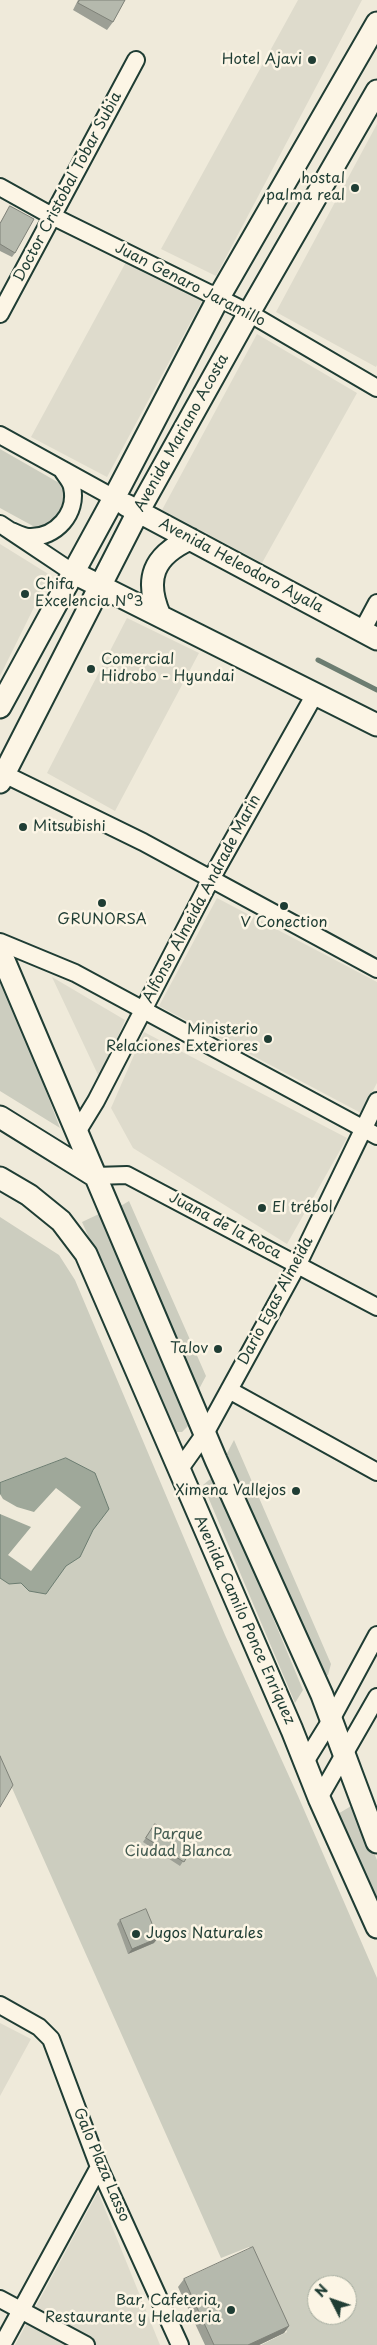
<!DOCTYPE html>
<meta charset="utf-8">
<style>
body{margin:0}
#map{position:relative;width:377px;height:2345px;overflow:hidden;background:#efeada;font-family:"Playpen Sans",sans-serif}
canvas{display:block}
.north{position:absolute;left:307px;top:2275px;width:50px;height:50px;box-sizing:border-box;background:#fcf5e5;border:1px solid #a4ab9e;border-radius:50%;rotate:311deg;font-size:14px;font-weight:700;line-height:20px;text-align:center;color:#1f3d34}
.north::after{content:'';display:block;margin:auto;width:18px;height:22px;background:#1f3d34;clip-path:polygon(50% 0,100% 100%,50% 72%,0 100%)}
</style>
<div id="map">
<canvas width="377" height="2345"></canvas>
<div class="north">N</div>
</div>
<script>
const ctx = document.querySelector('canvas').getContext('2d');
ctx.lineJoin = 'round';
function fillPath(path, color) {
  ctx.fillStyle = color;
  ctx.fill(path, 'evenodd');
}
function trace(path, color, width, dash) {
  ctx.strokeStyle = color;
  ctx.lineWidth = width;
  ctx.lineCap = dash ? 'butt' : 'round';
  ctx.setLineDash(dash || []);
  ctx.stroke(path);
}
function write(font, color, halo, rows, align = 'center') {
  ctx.font = font + ' "Playpen Sans",sans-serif';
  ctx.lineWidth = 5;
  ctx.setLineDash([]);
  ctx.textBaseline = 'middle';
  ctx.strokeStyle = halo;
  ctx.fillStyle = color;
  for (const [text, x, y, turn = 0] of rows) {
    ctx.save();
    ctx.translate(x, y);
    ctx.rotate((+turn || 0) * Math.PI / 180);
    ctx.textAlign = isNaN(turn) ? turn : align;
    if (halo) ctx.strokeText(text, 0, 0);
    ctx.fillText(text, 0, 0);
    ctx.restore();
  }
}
fillPath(new Path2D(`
 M298 0H362L216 276 161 249Z
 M377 124V365L376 367 276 312Z
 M126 262 202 301 107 477 31 437Z
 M257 334 357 393 262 563 162 510Z
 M0 544 50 575 0 676Z
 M127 618 199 653 115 811 47 773Z
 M217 898 377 982V1083L361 1113 159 1006Z
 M52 977 125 1020 100 1079Z
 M144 1032 347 1138 287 1244 133 1148 111 1108Z
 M0 2023 31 2039 0 2096Z
 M98 2192 160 2345H15Z`), '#dedbcc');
fillPath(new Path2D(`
 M0 449 61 484 69 502 48 529 33 526 0 508Z
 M0 969 60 1128 0 1091Z
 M129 1201 206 1376 198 1391 119 1207Z
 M99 1214 188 1426 182 1432H175L82 1222Z
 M0 1217 59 1255 75 1280 225 1635 298 1796 377 1978V2345H261L287 2332 249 2247 221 2258 0 1761ZM317 2285H347V2315H317Z
 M234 1440 331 1664 328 1675 320 1678 225 1457Z
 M214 1476 303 1690 295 1703 203 1485Z
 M353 1805 377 1860V1903L336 1815Z`), '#cccdbf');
const water = new Path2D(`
 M66 1458 95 1473 109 1509 93 1530 80 1557 66 1566 46 1594 29 1591 21 1583 9 1584 0 1578V1483Z`);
fillPath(water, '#9fa89a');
trace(water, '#6c7d71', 1);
fillPath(new Path2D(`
 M56 1488 81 1507 31 1571 8 1555 31 1527 0 1514V1494L3 1499 17 1507 34 1512Z`), '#efeada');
trace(new Path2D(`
 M318 660 377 690`), '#6c7d71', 5);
const minor = new Path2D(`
 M0 187 52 216 249 313 377 388
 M0 314 136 60
 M0 435 114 498
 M0 524 72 572
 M11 531C16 533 24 537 29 537 56 538 78 513 72 487 71 481 65 475 62 470
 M362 631 377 603
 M0 772 143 842 377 969
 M0 942 75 973 377 1136
 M77 1132 96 1101 211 879 315 694
 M95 1176 127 1175 377 1307
 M229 1390 377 1472
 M179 1470 206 1432 298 1264 377 1101
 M305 1762 331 1720 377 1635
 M319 1798 377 1697
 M0 2005 39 2027 51 2039 99 2167 180 2345
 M0 2299 86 2345
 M2 2345 99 2167`);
const major = new Path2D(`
 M126 505 377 639
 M72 572 377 725
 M160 616C144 579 153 556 190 539
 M0 707 114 498 219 297 377 23
 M0 782 138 512 249 313 377 91
 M0 951 216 1460 322 1695 377 1842
 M0 1117 95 1176
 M0 1178 29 1195 61 1221 86 1254 292 1730 319 1798 377 1927`);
trace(minor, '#1f3d34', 20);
trace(major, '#1f3d34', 25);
trace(minor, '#fcf5e5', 16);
trace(major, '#fcf5e5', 21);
fillPath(new Path2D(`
 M78 0H125L113 22 107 30 73 10Z
 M10 206 15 253 12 257 0 251V223Z
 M155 1824 192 1848 180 1866 143 1842Z
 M120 1920 154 1943 128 1954 117 1924Z
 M184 2279 289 2326 284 2333 259 2345H205L178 2287Z`), '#9c9f95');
fillPath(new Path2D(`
 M158 1938 154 1943 128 1954 132 1949Z
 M289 2326 284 2333 259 2345H248Z`), '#7f8279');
const building = new Path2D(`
 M80 0H125L113 22 78 3Z
 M10 206 34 219 15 253 0 244V224Z
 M0 1756 13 1785 0 1807Z
 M155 1824 192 1848 184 1862 146 1838Z
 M146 1909 158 1938 132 1949 120 1920Z
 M253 2247 289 2326 248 2345H214L184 2279Z`);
fillPath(building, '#b5b9ad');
trace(building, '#7f8279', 1);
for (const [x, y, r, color] of [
 [312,60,5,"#1f3d34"],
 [355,188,5,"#1f3d34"],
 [25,594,5,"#1f3d34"],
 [91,669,5,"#1f3d34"],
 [23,827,5,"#1f3d34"],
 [102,903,5,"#1f3d34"],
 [284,906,5,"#1f3d34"],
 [268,1039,5,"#1f3d34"],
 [262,1208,5,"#1f3d34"],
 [218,1349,5,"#1f3d34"],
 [296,1491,5,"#1f3d34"],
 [136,1934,5,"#1f3d34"],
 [231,2310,5,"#1f3d34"]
]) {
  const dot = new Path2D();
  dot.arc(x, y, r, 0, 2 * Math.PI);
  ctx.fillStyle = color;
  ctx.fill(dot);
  trace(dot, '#fcf5e5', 2);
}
write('15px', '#1f3d34', '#fcf5e5', [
 ["Hotel Ajavi",302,60],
 ["hostal",345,179],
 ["palma real",345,196],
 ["Chifa",35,585,"left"],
 ["Excelencia Nº3",35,602,"left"],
 ["Comercial",101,660,"left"],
 ["Hidrobo - Hyundai",101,677,"left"],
 ["Mitsubishi",33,827,"left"],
 ["GRUNORSA",102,920,"center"],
 ["V Conection",284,923,"center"],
 ["Ministerio",258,1030],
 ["Relaciones Exteriores",258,1047],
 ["El trébol",272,1208,"left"],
 ["Talov",208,1349],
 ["Ximena Vallejos",286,1491],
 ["Jugos Naturales",146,1934,"left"],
 ["Bar, Cafeteria,",221,2301],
 ["Restaurante y Heladeria",221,2318]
], 'right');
write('15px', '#1f3d34', '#fcf5e5', [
 ["Doctor Cristobal Tobar Subia",68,187,-62],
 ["Juan Genaro Jaramillo",190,285,27],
 ["Avenida Mariano Acosta",182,433,-61],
 ["Avenida Heleodoro Ayala",241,566,28],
 ["Alfonso Almeida Andrade Marin",202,899,-62],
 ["Juana de la Roca",225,1226,28],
 ["Dario Egas Almeida",276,1301,-62],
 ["Avenida Camilo Ponce Enriquez",244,1620,66],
 ["Galo Plaza Lasso",101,2165,67]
]);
write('15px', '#425a50', '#fcf5e5', [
 ["Parque",178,1835],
 ["Ciudad Blanca",178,1852]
]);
</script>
